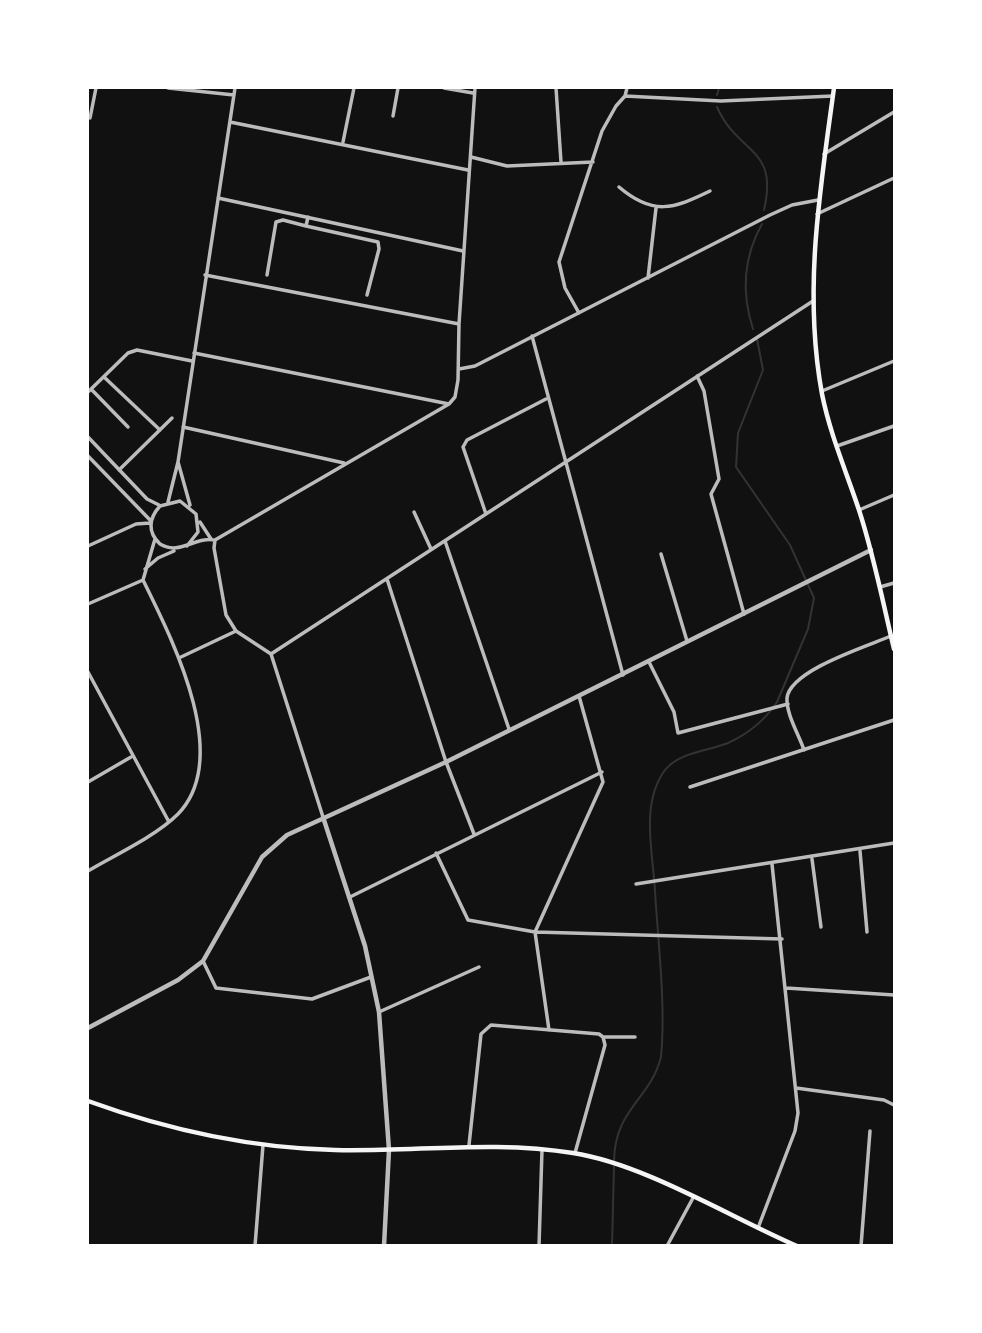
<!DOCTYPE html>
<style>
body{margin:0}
#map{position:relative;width:982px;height:1333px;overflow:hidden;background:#111;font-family:"Sofia Sans Condensed",sans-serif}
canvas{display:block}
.frame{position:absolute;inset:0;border:89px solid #fff;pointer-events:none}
</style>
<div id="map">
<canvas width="982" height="1333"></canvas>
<div class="frame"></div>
</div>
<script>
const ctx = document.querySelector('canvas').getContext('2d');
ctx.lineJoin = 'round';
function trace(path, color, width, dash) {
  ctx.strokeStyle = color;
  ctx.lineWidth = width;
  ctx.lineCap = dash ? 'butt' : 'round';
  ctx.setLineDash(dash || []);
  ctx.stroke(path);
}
trace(new Path2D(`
 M717 95 719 88
 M717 107C738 155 779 146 764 210
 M753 329C741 292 743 258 762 224
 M614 1161C615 1108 650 1100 661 1057 666 1006 658 942 655 891 653 852 640 804 665 770 679 752 709 751 728 743 748 734 765 720 777 702L808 629 814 598 790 545 736 467 738 433 763 370 757 339
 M612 1246 614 1166`), '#333', 2);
trace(new Path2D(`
 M168 88 234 95
 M444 88 473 93
 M556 88 561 162
 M625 96 627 88
 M393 116 398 88
 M90 118 96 88
 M230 122 468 170
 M343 142 354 88
 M824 154 894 112
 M471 157 507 166 593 162
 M619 187C653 216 673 209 710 191
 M218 198 463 251
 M817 214 894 178
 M308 217 306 226 378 242 379 249 367 295
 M205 275 459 324
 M267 275 276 222 283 220 306 226
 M648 278 656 208
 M579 313 565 288 559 262 602 131 616 106 625 96 721 101 833 96
 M532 336 623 675
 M194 353 449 404
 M459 369 475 366 770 215 792 205 818 200
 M697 376 704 391 719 479 711 494 744 614
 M104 377 160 430
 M91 389 128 427
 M822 391 894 361
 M88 392 128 353 137 350 192 361
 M183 427 344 463
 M88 437 147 499 159 505
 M837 446 894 426
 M88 456 151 521
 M178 462 235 88
 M119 470 172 418
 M168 502 178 462 190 505
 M859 510 894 495
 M414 512 431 549
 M486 514 463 447 467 440 546 399
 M200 522 211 539
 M215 540 449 404 455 397 458 380 459 324 475 88
 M215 540 214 548 226 615 236 631 271 654 323 817
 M445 541 509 729
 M88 546 136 524 150 523
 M187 546 198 532 196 514 180 501 160 506C149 518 147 532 160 544 180 556 195 536 215 540
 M661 554 687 641
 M145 569 158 558 174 551
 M387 579 446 762 474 834
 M143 580 155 539
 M880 587 894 583
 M88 604 143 580
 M271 654 813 301
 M181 657 236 631
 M649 662 674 712 678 733 788 704
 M88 672 169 822
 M804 750C799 735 786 714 787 698 790 670 868 646 891 636
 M88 782 131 757
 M690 787 894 720
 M860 851 867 932
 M436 853 468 920 535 932 782 939
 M812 859 821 927
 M88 871C115 855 156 836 178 814 233 757 172 639 143 580
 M636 884 894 843
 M350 897 602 772
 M203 961 216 988 312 999 371 977
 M786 988 894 995
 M379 1012 479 967
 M549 1030 535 932 603 782 579 696
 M603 1037H635
 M796 1088 884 1100 894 1105
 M469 1145 481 1034 491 1025 599 1034 603 1037 605 1045 575 1153
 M758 1228 795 1131 798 1113 772 864
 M255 1246 263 1145
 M539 1246 542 1150
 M667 1246 693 1198
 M861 1246 870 1131`), '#bcbcbc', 3.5);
trace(new Path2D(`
 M323 817 365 946 379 1012 389 1150 384 1246
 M88 1028 178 980 203 961 262 857 287 835 446 762 871 550`), '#bcbcbc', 4.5);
trace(new Path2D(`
 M834 88C820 190 803 291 822 394 830 434 846 471 859 510 874 556 883 603 894 649
 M88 1101C168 1130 249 1148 335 1150 415 1152 493 1140 573 1153 644 1164 728 1216 797 1246`), '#f5f5f5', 4.5);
</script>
